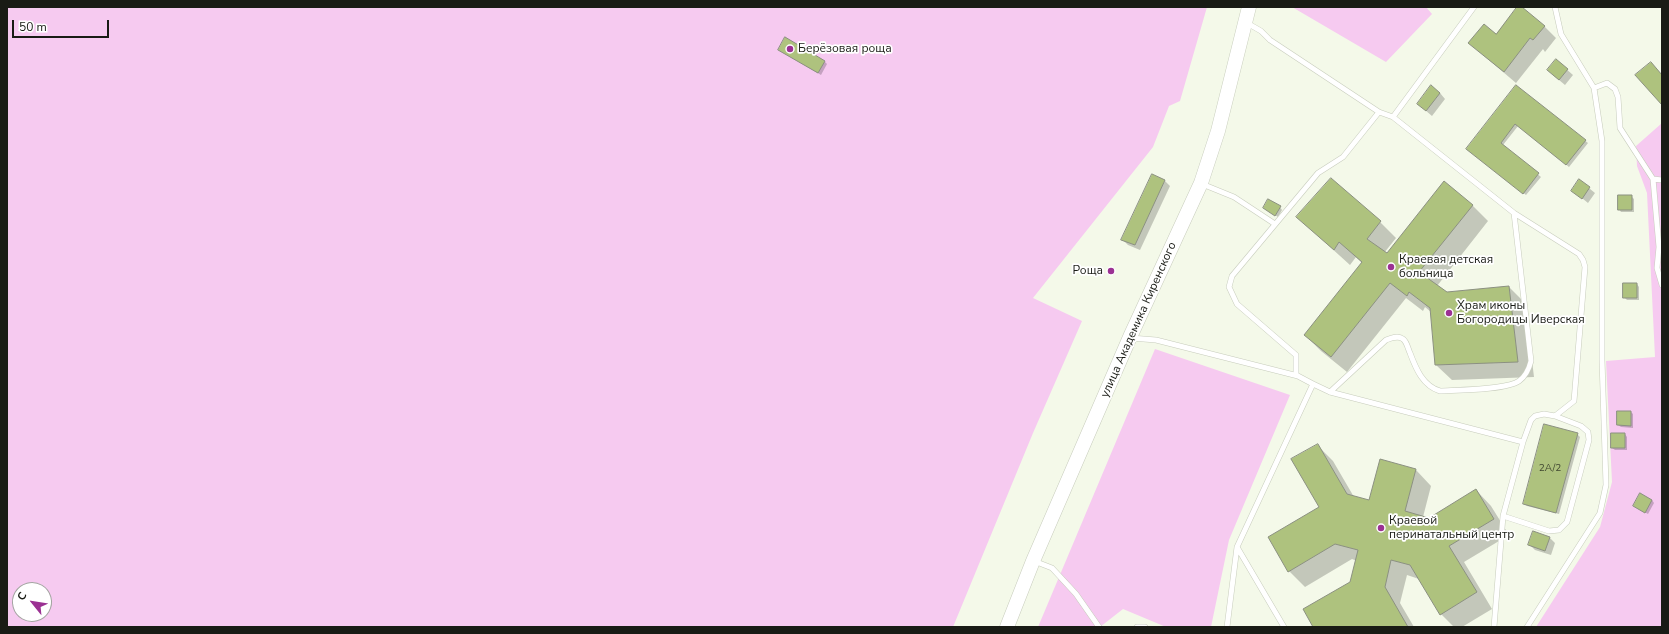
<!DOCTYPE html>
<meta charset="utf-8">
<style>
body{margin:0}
#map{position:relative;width:1669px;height:634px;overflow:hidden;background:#f4f9e9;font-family:"Nunito Sans",sans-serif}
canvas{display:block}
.frame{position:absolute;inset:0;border:8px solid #191b15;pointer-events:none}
.north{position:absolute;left:12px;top:582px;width:40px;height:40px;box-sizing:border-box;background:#fff;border:1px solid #a3a4a1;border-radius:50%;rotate:300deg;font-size:11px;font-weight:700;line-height:16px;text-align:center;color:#191b15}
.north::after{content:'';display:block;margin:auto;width:14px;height:18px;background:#9b3193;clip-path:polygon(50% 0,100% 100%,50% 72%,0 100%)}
.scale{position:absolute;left:12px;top:20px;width:97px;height:18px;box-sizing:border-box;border:2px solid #191b15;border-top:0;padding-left:5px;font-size:12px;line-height:14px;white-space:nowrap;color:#191b15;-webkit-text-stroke:3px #fff;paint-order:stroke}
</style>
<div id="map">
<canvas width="1669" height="634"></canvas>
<div class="frame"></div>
<div class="north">С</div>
<div class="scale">50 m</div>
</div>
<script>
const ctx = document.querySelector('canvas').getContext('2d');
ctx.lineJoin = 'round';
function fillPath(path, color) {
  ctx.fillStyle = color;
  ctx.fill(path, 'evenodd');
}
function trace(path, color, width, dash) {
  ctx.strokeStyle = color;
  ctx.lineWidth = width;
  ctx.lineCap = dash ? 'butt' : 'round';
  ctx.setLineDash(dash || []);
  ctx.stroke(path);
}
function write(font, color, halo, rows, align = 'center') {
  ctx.font = font + ' "Nunito Sans",sans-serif';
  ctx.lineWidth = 3.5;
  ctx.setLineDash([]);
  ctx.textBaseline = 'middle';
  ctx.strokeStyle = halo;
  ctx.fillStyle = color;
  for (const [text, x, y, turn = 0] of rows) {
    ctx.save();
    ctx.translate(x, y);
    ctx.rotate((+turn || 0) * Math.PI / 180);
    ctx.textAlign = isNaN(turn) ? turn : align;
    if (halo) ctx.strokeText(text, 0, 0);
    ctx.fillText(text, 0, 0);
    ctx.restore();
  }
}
fillPath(new Path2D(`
 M7 7H1207L1180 101 1169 106 1153 147 1033 298 1082 321 1033 433 953 627H7ZM20 590H44V614H20Z
 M1292 7H1426L1432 14 1386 62Z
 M1662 123V627H1536L1600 527 1612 482 1606 361 1655 357 1647 193 1637 166 1636 146Z
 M1155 349 1290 395 1229 540 1211 627H1166L1123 609 1100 627H1038Z`), '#f6caf0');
fillPath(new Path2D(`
 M1519 7 1544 26 1556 38 1545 52 1543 49 1516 83 1469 43 1496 35Z
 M779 50 825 62 827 64 821 75Z
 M1556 60 1573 75 1565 85 1553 75Z
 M1516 87 1588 143 1569 167 1518 126 1503 145 1541 177 1526 195 1470 151Z
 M1440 93 1445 99 1432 116 1418 104Z
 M1579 180 1595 193 1588 203 1572 190Z
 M1165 181 1170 186 1140 250 1128 245 1122 239Z
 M1631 196 1634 199V212H1621L1619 209Z
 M1472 205 1488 221 1437 286 1446 293 1509 287 1525 303 1534 377 1452 380 1436 365 1431 312 1425 307 1423 311 1406 298 1347 372 1321 351 1305 335 1362 263 1356 257 1350 265 1297 217 1380 222 1396 238 1384 253 1387 255Z
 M1280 207 1282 210 1278 217 1264 208Z
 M1637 284 1639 287V300H1627L1624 297Z
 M1631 412 1633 414V428L1621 427 1618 425Z
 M1577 434 1580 437 1559 514 1527 506 1524 504Z
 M1625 434 1627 437V450H1615L1612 448Z
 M1317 445 1333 461 1354 497 1369 502 1416 470 1431 486 1423 517 1430 519 1476 490 1491 506 1509 535 1464 562 1492 609 1462 627H1454L1441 614 1419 579 1407 575 1400 603 1414 627H1314L1351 583 1357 561 1352 559 1305 587 1289 571 1321 508Z
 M1652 500 1654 503 1648 514 1634 506Z
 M1549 537 1555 543 1551 555 1535 550 1530 545Z`), '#0003');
const building = new Path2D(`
 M1517 7H1522L1545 26 1533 40 1530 38 1504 72 1468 43 1484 24 1496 34Z
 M785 37 825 61 818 73 778 50Z
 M1556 59 1568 69 1559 80 1547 70Z
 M1651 62 1662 75V105L1635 75Z
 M1431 85 1440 93 1426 111 1417 104Z
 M1516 85 1586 140 1566 165 1515 124 1501 143 1539 173 1523 194 1466 149Z
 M1152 174 1165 180 1135 245 1121 240Z
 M1331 178 1381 221 1367 239 1387 253 1444 181 1473 205 1419 272 1447 292 1509 286 1518 362 1435 365 1430 308 1409 292 1407 296 1390 283 1331 357 1304 335 1362 262 1339 242 1334 250 1296 217Z
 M1579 179 1590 187 1582 199 1571 191Z
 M1618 195H1632V210H1618Z
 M1268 199 1281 206 1275 216 1263 208Z
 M1623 283H1637V298H1623Z
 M1617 411H1631V426L1617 425Z
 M1544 424 1578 433 1556 513 1523 504Z
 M1611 433H1625V448H1611Z
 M1318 444 1347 494 1369 500 1380 459 1416 469 1405 511 1429 518 1476 489 1494 519 1449 546 1477 592 1440 615 1410 565 1391 560 1385 587 1408 627H1313L1303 609 1350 582 1358 550 1335 544 1288 572 1268 537 1319 507 1291 459Z
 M1640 493 1652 500 1645 513 1633 506Z
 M1533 531 1550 537 1545 551 1528 545Z`);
fillPath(building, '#aec27e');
trace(building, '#8b9081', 1);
const lane = new Path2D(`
 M1247 23 1261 31 1270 40 1379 112
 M1594 88 1607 83 1615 89 1618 97 1620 128 1653 179 1659 247 1657 268 1662 285
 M1393 117 1474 7
 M1653 179 1662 180
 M1202 184 1234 197 1275 224
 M1131 338 1156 340 1298 376
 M1311 383 1330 392 1523 442
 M1313 384 1296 375V355L1237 304 1229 287 1232 276 1318 173 1343 157 1379 112 1393 117 1514 213 1531 361C1529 369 1526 376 1519 381 1506 390 1457 390 1440 391 1423 386 1416 369 1410 353 1408 349 1407 342 1403 339 1398 335 1391 338 1386 340L1330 392
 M1503 516 1549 531 1559 530 1567 522 1589 440 1588 432 1581 426 1555 416
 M1034 561 1052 568 1076 594 1099 627
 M1137 627H1145
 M1227 627 1237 547
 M1284 627 1237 547 1313 384
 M1494 627 1503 516 1523 442 1531 420 1535 416 1544 414 1555 416 1574 401 1585 267 1583 260 1579 254 1514 213
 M1527 627 1600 513 1606 485 1602 360V141L1594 88 1561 34 1555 7`);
const secondary = new Path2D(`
 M1007 627 1033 561 1130 337 1201 183 1218 131 1249 7`);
trace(lane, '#c7ccbc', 6);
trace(secondary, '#c7ccbc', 15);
trace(lane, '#fff', 5);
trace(secondary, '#fff', 14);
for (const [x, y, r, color] of [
 [790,49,4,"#9b3193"],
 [1391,267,4,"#9b3193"],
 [1111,271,4,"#9b3193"],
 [1449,313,4,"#9b3193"],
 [1381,528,4,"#9b3193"]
]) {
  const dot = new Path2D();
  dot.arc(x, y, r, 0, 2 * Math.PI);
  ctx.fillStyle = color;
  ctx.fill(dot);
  trace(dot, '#fff', 1.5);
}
write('10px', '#3e452f', null, [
 ["2А/2",1550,469]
]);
write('12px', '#191b15', '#fff', [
 ["Берёзовая роща",798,49],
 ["Краевая детская",1399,260],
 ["больница",1399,274],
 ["Роща",1103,271,"right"],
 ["Храм иконы",1457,306],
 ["Богородицы Иверская",1457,320],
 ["Краевой",1389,521],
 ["перинатальный центр",1389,535]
], 'left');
write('12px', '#191b15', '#fff', [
 ["улица Академика Киренского",1139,320,-66]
]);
</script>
